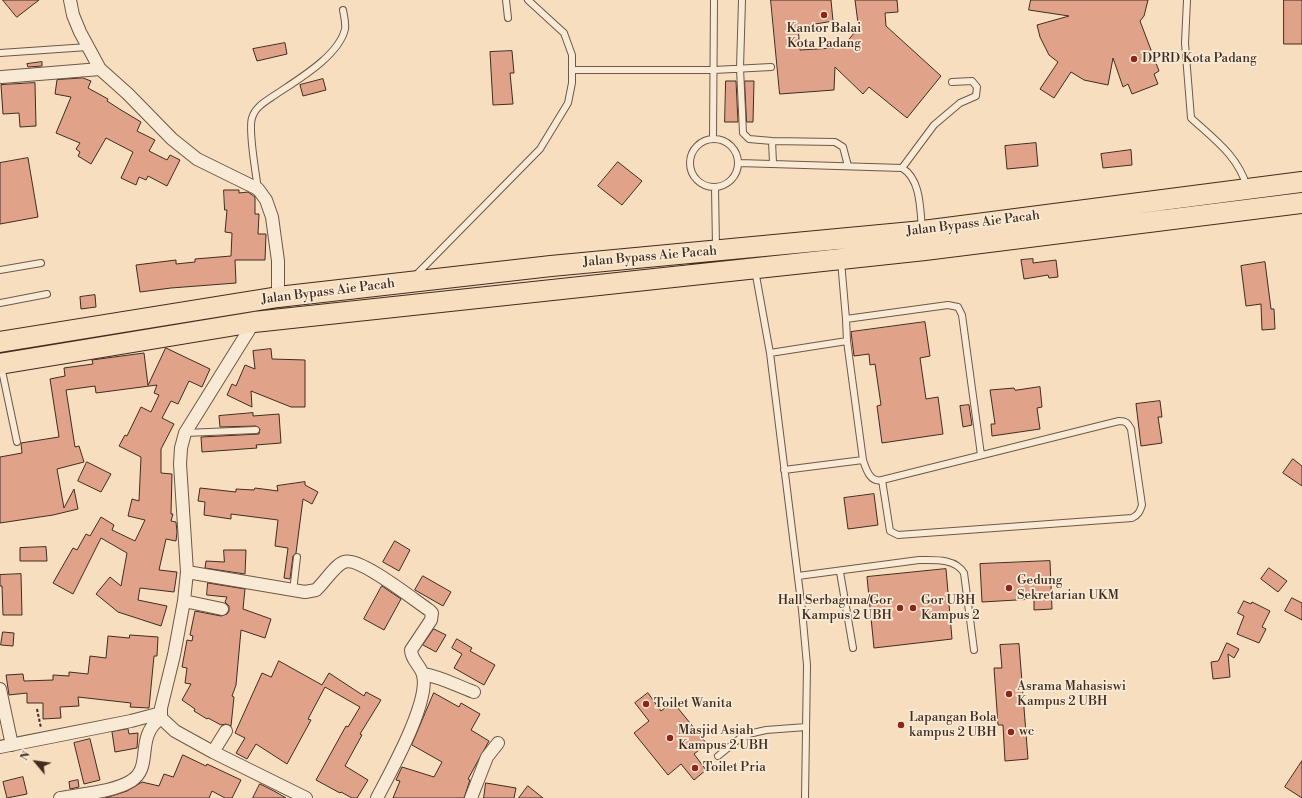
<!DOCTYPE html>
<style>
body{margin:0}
#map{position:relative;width:1302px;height:798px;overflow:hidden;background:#f6debe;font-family:"Libre Bodoni",serif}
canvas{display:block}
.north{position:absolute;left:16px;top:742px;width:40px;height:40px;-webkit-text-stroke:3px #f9ead5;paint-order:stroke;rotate:299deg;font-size:11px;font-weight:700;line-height:16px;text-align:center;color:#412c20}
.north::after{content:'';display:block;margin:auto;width:14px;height:18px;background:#412c20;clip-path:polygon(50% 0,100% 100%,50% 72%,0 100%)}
</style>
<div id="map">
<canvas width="1302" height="798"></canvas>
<div class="north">N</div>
</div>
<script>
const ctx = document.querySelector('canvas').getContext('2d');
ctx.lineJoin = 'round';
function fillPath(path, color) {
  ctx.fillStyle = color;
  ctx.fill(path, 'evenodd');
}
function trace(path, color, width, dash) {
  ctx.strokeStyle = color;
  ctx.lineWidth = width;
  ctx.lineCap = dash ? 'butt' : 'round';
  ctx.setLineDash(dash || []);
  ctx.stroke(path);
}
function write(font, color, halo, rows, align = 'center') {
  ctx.font = font + ' "Libre Bodoni",serif';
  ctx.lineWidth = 3.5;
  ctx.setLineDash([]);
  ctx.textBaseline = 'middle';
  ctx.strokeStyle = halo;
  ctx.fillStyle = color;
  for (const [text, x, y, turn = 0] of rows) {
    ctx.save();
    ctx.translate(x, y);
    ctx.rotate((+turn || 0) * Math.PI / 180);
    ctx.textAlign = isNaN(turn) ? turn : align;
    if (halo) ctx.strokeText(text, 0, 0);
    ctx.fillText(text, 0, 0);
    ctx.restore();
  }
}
const building = new Path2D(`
 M3 0H39L17 17Z
 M771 0H831L833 21 798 27 800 50 833 48 845 44 855 32 858 23 855 0H897L898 12 885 13 886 26 941 76 907 118 869 87 863 94 835 67 834 90 780 94Z
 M1031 0H1148L1144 16 1140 21 1159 71 1154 74 1158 84 1132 94 1128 84 1123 87 1113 58 1108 85 1084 80 1071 72 1054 98 1040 89 1058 62 1049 55 1040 37 1037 25 1069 16 1029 10Z
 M1284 0H1302V44H1284Z
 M285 43 287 54 257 61 253 49Z
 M512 51 514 73H510L513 104 493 105 490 52Z
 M42 62V66L28 67 27 64Z
 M83 78 91 81 88 88 108 99 107 101 121 110 141 122 137 131 155 140 149 151 167 160 170 155 180 160 167 186 148 176 146 180 139 177 136 185 121 178 133 152 106 138 91 164 78 156 80 152 76 149 80 143 56 133 71 97 55 94 57 80Z
 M323 79 326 90 303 96 300 85Z
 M726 81H736L738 122H725Z
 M745 81H754L753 122H747Z
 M35 83 36 126 20 127 19 113 3 114 1 85Z
 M1036 143 1038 166 1007 169 1005 146Z
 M1131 150 1132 165 1103 168 1101 154Z
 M28 158 38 217 0 224V163Z
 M618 162 642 181 622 205 598 186Z
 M224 190H239V193L248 192 255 197V214H259L258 234H266L265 260H235L236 283 171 288 140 292 136 265 176 260V264L195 262V259L231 256 232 233 225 232 227 210H225Z
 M1033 259V263L1056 260 1058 277 1049 278 1048 275 1024 279 1021 260Z
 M1265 262 1271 309H1274L1275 329 1262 330 1261 304 1246 306 1241 266Z
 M95 295 96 307 81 309 80 297Z
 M925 322 930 356 920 358 926 399 938 397 943 434 882 443 877 406 881 405 875 364 870 365 869 354 854 356 851 332Z
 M166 348 210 369 202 387 189 381 178 404 171 401 162 418 174 424 161 449V473L172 474 171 514H173L171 521 176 522 177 532 176 541 166 539 159 570 177 572 174 592 140 588 138 600 167 606 161 626 118 612 96 594 110 577 121 586 127 553 101 538 73 594 53 583 73 548 77 550 86 534 90 536 101 517 114 525 112 530 135 541 145 520 128 516 132 499 139 501 141 457 119 446 125 435 127 436 141 407 151 412 159 395 154 393 157 385 96 393 95 386 66 390 75 447 79 446 84 462 57 469 64 508 74 489 78 509 53 515 0 523V457L22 453 21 443 59 437 50 379 65 376 64 368 93 364 92 360 144 353 148 385Z
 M271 349 272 359 305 360V407H291L251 391 252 407 227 395 232 384 236 386 245 365 255 369 253 351Z
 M1040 387 1042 407 1037 408 1040 429 992 436 991 424H995L990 390 1014 388 1015 390Z
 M1160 401 1162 417H1158L1162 443 1141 446 1136 404Z
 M969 405 972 425 963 427 960 406Z
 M253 413V416L279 414 281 443 256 445 257 448 202 452 201 437 259 434 260 429 256 426 220 427 219 416Z
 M1293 459 1302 466V486L1283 473Z
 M87 462 111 474 101 492 78 481Z
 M305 482V485L318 492 312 504 303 499 296 553 293 556 290 579 284 578 288 548 275 546 278 520 231 514V519L204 515 205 502 198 501 200 488 236 492V489L254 490 255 488 278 491 277 486Z
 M874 494 878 525 848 529 844 498Z
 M395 541 410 550 399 571 383 562Z
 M46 547 47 561H20V548Z
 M224 550H246L245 574 205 568 206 561 224 562Z
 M1050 561 1052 609 1034 610V599L982 602 980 564Z
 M1269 568 1287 581 1278 592 1261 579Z
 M946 569 952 639 874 648 867 577Z
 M21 574 22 615H3L2 586H0V575Z
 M423 576 451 592 443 606 415 590Z
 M208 583 245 589 243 609 271 619 265 638 241 630 236 685 232 696 234 697 231 726 226 724 221 725 208 718 207 719 194 711 195 709 182 700 191 684 185 683 187 668 182 667 187 640 192 641 193 636 190 635 195 611 221 616 227 614 229 611V606L225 602 227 597 207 595Z
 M382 586 401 599 384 630 364 619Z
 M1292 598 1302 603V620L1285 611Z
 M1244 601 1251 604 1252 602 1270 611 1262 627 1266 629 1259 643 1237 634 1244 616 1238 613Z
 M434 629 446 635 436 652 423 645Z
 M3 632 14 633 13 646 1 645Z
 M130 635 158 637 157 656H154L149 708 130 707 131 703 78 697 79 706 60 707 61 718 43 719V703H27V693L9 695 6 675 23 674 24 681 53 680V675L69 676V672L88 674 90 656 106 658 108 636 129 638Z
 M457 639 472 648 470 651 495 665 484 685 454 668 462 654 452 648Z
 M1227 643 1239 649 1234 658 1228 654 1230 677 1213 679 1211 662 1218 661Z
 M1019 644 1028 759 1005 761 1003 725H998L994 668H1002L1000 645Z
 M279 661 322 685 329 673 364 696 366 692 381 700 360 734 362 735 345 766 368 780 357 798H352L341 792 340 793 316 780 346 726 348 727 360 707 325 687 308 719 311 720 287 764 256 744 247 759 236 753 245 738 235 733 262 673 271 677Z
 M434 693 459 707 461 703 480 714 471 730 489 741 468 779 470 780 464 798H393L400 781 396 780 402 767 434 777 442 762 412 745Z
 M648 693 661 711 673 702 707 744 694 754 706 770 694 780 681 764 668 775 634 733 649 721 635 703Z
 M128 729 129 734 138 733 137 748 115 752 112 732Z
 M90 739 100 780 84 784 74 743Z
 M183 755 206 766 207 764 241 780 232 798H225L212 791 209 798H105L127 791 142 782 159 786 164 774 173 777Z
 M1302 761V798L1285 787Z
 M23 777 27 794 7 798 3 782Z
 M78 780 79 787 70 789 69 782Z
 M486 783 516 788 514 798H484Z
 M260 784 274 791 286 798H253Z
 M528 786 543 798H519Z`);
fillPath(building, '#e1a28a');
trace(building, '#412c20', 1);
const service = new Path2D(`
 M506 0 508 18
 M742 0 740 68 743 133 749 139 772 141 835 142 843 147 848 166
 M1187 0 1185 43 1191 118C1215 140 1238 156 1247 187
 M0 53 88 47
 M572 70H714L771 67
 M713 138 714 0
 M690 163a24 24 0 1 1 48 0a24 24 0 1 1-48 0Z
 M772 141 773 163
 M739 163 902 168C921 179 920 209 922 229
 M902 168 934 125 960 103 976 96 977 87 972 81 952 82
 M715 187 716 247
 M258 189C256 174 248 130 252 118 255 107 266 101 275 95 297 80 339 56 345 29 346 23 344 16 343 10
 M841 261 846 319
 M0 270 41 263
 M755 270 770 353 802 610 807 665 805 798
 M415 276 540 149 568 103 572 83V55L564 33 528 0
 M0 303 47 294
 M770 353 847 341
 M1 366 17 442
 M185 433 256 430
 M784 470 863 460
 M882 480 890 531 898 535 1132 518C1138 515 1140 512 1142 505L1131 429C1128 423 1126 421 1119 421L882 480C870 483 866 469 863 460L847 341 846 319 948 305 958 307 962 315 981 455
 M840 572 853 648
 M798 576 919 560C934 560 955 558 964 573L974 650
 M293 591 297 557
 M718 756 744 735 766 730 806 727`);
const minor = new Path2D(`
 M70 0 73 15 80 32 100 69 128 94 172 139 197 159 258 189 266 200 272 217 278 261V297
 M2 77 100 69
 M254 322 185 433 181 448 180 464 187 572 184 601 174 655 161 708V718L175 731 213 752 306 798
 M187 572 305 592 316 590C324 583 335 565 344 562 359 556 414 600 429 610L432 613 431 620 411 650C411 660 421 666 423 675 430 702 390 773 377 798
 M184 601 222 609
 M423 674C442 677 457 686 474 692
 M0 689 12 745
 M0 747 131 721 161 713
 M213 752 226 731
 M60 798C80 794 114 792 131 781 154 767 134 737 161 718
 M471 798 487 757 498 743`);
const trunk = new Path2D(`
 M0 342 278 297 551 266 923 231 1302 182
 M0 364 254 322 925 250 1302 203`);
trace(service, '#6e5848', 8);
trace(minor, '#6e5848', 14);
trace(trunk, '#412c20', 22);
trace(new Path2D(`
 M37 709 41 728`), '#412c20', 2, [3, 2]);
trace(service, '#f9ead5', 6);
trace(minor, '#f9ead5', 12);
trace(trunk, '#f6debe', 20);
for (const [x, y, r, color] of [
 [824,15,4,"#8f2418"],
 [1134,59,4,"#8f2418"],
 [1009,588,4,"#8f2418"],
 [900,608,4,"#8f2418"],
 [913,608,4,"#8f2418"],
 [1009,694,4,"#8f2418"],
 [646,704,4,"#8f2418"],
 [901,725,4,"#8f2418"],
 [1011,732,4,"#8f2418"],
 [670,738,4,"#8f2418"],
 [695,768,4,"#8f2418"]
]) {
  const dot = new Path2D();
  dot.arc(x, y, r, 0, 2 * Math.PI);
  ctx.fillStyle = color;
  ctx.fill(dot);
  trace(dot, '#f9ead5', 1.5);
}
write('13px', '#412c20', '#f9ead5', [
 ["Kantor Balai",824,29,"center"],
 ["Kota Padang",824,44,"center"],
 ["DPRD Kota Padang",1142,59],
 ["Gedung",1017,581],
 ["Sekretarian UKM",1017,596],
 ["Hall Serbaguna/Gor",892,601,"right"],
 ["Kampus 2 UBH",892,616,"right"],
 ["Gor UBH",921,601],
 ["Kampus 2",921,616],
 ["Asrama Mahasiswi",1017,687],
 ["Kampus 2 UBH",1017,702],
 ["Toilet Wanita",654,704],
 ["Lapangan Bola",909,718],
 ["kampus 2 UBH",909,733],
 ["Masjid Asiah",678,731],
 ["Kampus 2 UBH",678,746],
 ["wc",1019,732],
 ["Toilet Pria",703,768]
], 'left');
write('13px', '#412c20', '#f9ead5', [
 ["Jalan Bypass Aie Pacah",973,224,-7],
 ["Jalan Bypass Aie Pacah",650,257,-5],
 ["Jalan Bypass Aie Pacah",328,292,-7]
]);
</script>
